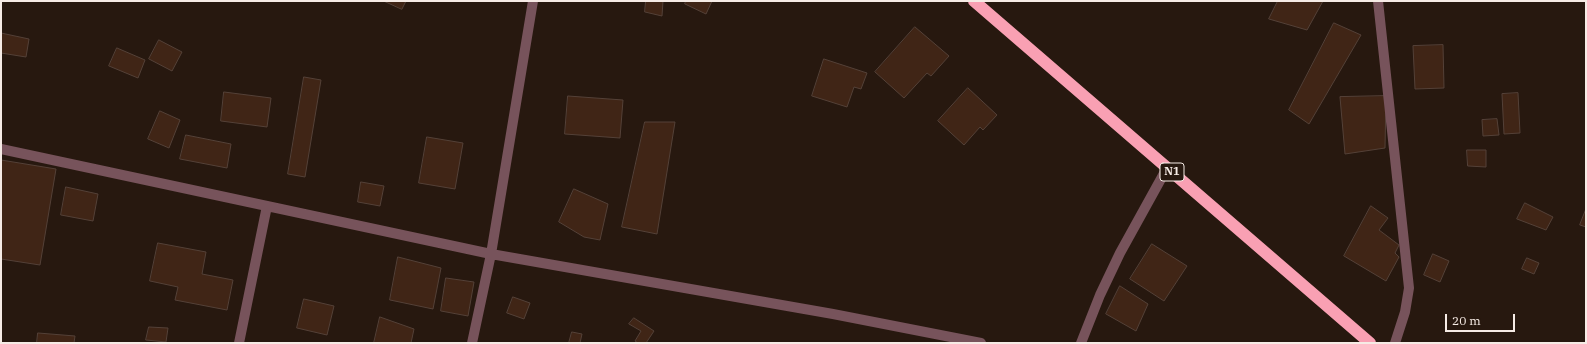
<!DOCTYPE html>
<style>
body{margin:0}
#map{position:relative;width:1587px;height:344px;overflow:hidden;background:#27180f;font-family:"IBM Plex Serif",serif}
canvas{display:block}
.frame{position:absolute;inset:0;border:2px solid #f6ebe5;pointer-events:none}
.scale{position:absolute;left:1445px;top:314px;width:70px;height:18px;box-sizing:border-box;border:2px solid #f6ebe5;border-top:0;padding-left:5px;font-size:12px;line-height:14px;white-space:nowrap;color:#f6ebe5;-webkit-text-stroke:3px #27180f;paint-order:stroke}
</style>
<div id="map">
<canvas width="1587" height="344"></canvas>
<div class="frame"></div>
<div class="scale">20 m</div>
</div>
<script>
const ctx = document.querySelector('canvas').getContext('2d');
ctx.lineJoin = 'round';
function fillPath(path, color) {
  ctx.fillStyle = color;
  ctx.fill(path, 'evenodd');
}
function trace(path, color, width, dash) {
  ctx.strokeStyle = color;
  ctx.lineWidth = width;
  ctx.lineCap = dash ? 'butt' : 'round';
  ctx.setLineDash(dash || []);
  ctx.stroke(path);
}
function write(font, color, halo, rows, align = 'center') {
  ctx.font = font + ' "IBM Plex Serif",serif';
  ctx.lineWidth = 3;
  ctx.setLineDash([]);
  ctx.textBaseline = 'middle';
  ctx.strokeStyle = halo;
  ctx.fillStyle = color;
  for (const [text, x, y, turn = 0] of rows) {
    ctx.save();
    ctx.translate(x, y);
    ctx.rotate((+turn || 0) * Math.PI / 180);
    ctx.textAlign = isNaN(turn) ? turn : align;
    if (halo) ctx.strokeText(text, 0, 0);
    ctx.fillText(text, 0, 0);
    ctx.restore();
  }
}
const building = new Path2D(`
 M384 1H406L402 9Z
 M646 1H663L662 16 645 12Z
 M686 1H712L706 14 685 4Z
 M1278 1H1323L1307 30 1269 19Z
 M1334 23 1361 35 1309 124 1289 110Z
 M915 27 949 56 931 76 927 73 904 98 875 72Z
 M1 33 29 39 26 57 1 53Z
 M159 40 182 52 172 71 149 59Z
 M1443 45 1444 88 1415 89 1413 46Z
 M117 48 145 60 138 78 109 66Z
 M824 59 867 73 861 89 854 87 847 107 812 96Z
 M304 77 321 80 305 177 288 174Z
 M968 88 997 115 983 130 980 127 964 145 938 121Z
 M224 92 271 98 267 127 221 121Z
 M1518 93 1520 133 1504 134 1502 94Z
 M568 96 623 100 620 138 565 134Z
 M1386 96 1385 148 1345 154 1340 97Z
 M160 111 180 120 169 148 148 139Z
 M1497 119 1499 135 1483 136 1482 120Z
 M645 122H675L657 234 622 227Z
 M186 135 231 144 227 168 180 159Z
 M427 137 463 143 455 189 419 183Z
 M1467 150H1486V167L1468 166Z
 M1 160 56 169 40 265 1 259Z
 M361 182 384 186 380 206 358 202Z
 M66 187 98 194 93 221 61 215Z
 M574 189 608 204 600 240 584 237 559 222Z
 M1525 203 1553 217 1546 230 1517 219Z
 M1371 206 1388 218 1379 230 1399 245 1395 253 1399 257 1386 281 1344 256Z
 M1586 209V227L1580 225Z
 M158 243 206 252 202 274 233 280 227 310 175 300 178 287 150 281Z
 M1152 244 1187 266 1164 301 1130 279Z
 M1433 254 1449 261 1440 282 1424 275Z
 M398 257 441 268 433 309 390 300Z
 M1527 258 1539 263 1534 274 1522 269Z
 M446 278 474 282 468 316 441 311Z
 M1120 286 1148 304 1136 331 1106 314Z
 M513 297 530 303 524 319 507 313Z
 M304 299 334 306 327 335 297 328Z
 M380 317 414 329 411 343H374Z
 M634 318 654 331 646 343H638L635 341 641 331 629 324Z
 M149 327 168 328 166 342 146 340Z
 M572 332 582 334 580 343H569Z
 M38 333 75 336 74 343H37Z`);
fillPath(building, '#402516');
trace(building, '#544138', 1);
trace(new Path2D(`
 M1378 1 1409 288 1405 312 1395 343
 M1 149 491 254 833 314 981 343
 M239 343 267 206
 M472 343 491 254 533 1
 M1081 343 1100 295 1120 253 1167 168`), '#77535b', 10);
trace(new Path2D(`
 M974 1 1370 343`), '#f9a0b3', 12);
for (const [x, y, w] of [
 [1172,172,24]
]) {
  const box = new Path2D();
  box.roundRect(x - w / 2, y - 9, w, 18, 3);
  ctx.fillStyle = '#27180f';
  ctx.fill(box);
  trace(box, '#f6ebe5', 1);
}
write('bold 11px', '#f6ebe5', null, [
 ["N1",1172,172]
]);
</script>
